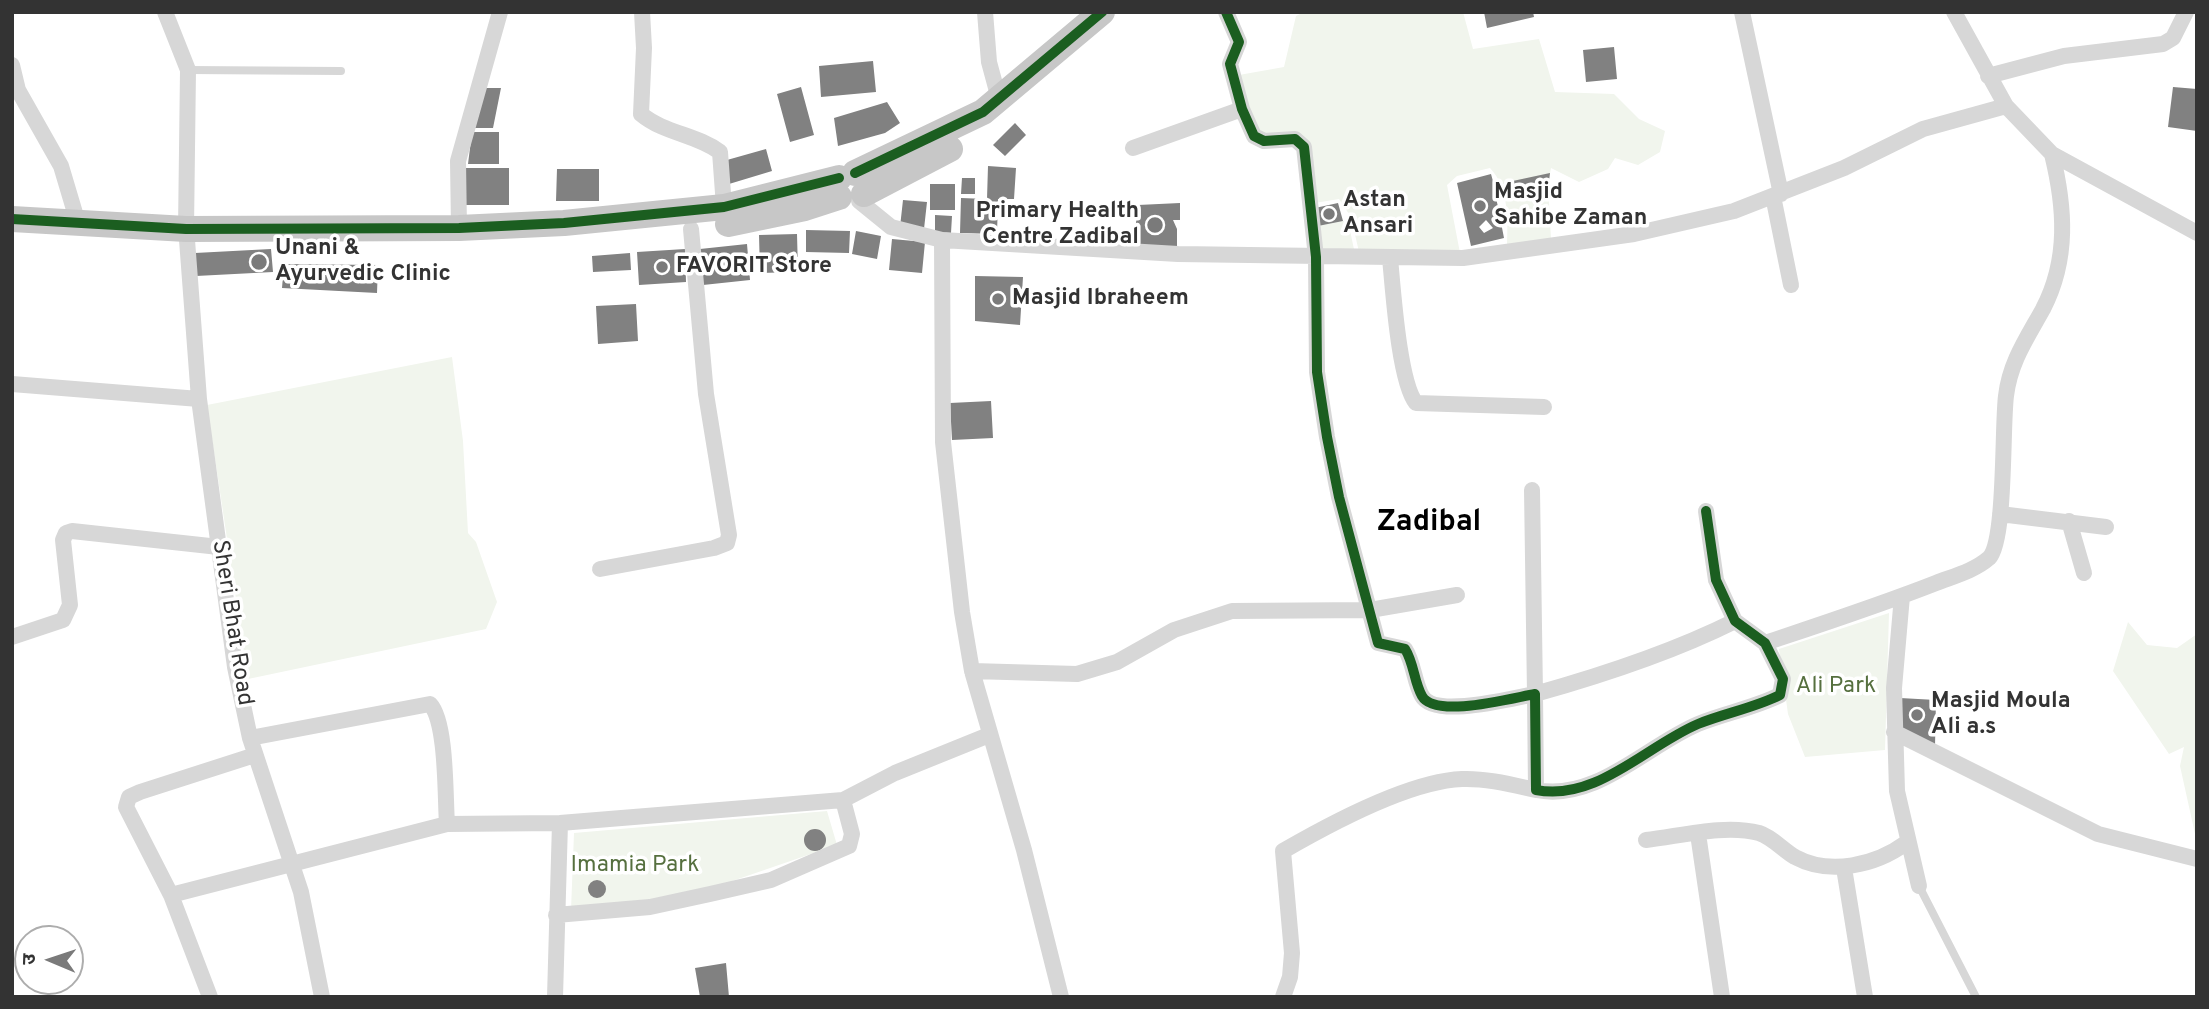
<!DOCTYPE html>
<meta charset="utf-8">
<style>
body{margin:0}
#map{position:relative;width:2209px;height:1009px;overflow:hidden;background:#fff;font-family:Overpass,"Noto Sans Devanagari",sans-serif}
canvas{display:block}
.frame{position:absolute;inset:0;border:14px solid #333;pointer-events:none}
.north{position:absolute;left:14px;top:925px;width:70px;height:70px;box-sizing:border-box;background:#fff;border:2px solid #adadad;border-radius:50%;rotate:272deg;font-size:19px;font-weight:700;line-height:28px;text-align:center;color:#333}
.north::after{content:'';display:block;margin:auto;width:24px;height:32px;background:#7a7a7a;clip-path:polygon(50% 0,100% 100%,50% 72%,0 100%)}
</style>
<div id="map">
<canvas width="2209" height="1009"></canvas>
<div class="frame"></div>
<div class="north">उ</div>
</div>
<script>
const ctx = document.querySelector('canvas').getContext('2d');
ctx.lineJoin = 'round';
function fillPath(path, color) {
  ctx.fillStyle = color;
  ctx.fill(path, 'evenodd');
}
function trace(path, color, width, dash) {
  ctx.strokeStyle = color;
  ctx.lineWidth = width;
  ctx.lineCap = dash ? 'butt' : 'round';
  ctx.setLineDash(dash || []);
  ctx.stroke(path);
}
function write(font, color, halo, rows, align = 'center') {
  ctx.font = font + ' Overpass,sans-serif';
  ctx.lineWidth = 7;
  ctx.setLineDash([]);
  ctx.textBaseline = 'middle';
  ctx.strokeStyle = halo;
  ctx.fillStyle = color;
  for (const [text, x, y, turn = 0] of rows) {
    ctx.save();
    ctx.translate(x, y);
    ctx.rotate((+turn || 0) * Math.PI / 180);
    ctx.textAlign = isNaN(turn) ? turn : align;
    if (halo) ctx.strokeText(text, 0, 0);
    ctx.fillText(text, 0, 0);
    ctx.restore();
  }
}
fillPath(new Path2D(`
 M1304 12H1463L1473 49 1539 39 1555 92 1614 94 1639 119 1665 131 1660 152 1638 165 1615 158 1608 169 1579 182 1551 168 1548 184 1551 239 1507 246C1508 220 1509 188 1490 168L1457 176 1447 185 1460 253 1359 252 1351 217 1339 199 1315 203 1310 149 1301 134 1268 138 1257 133 1239 75 1284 67 1296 16Z
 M1343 221H1348L1355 254H1318V226Z
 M452 357 463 441 468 533 476 542 497 602 486 629 248 679 207 405Z
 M1889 613 1885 750 1805 757 1788 714 1779 649Z
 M2128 622 2147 645 2177 648 2197 634V843L2180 766 2184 747 2169 754 2113 671Z
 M827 811 837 845 712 888 649 904 571 910 574 833Z`), '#f1f5ed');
fillPath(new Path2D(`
 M1484 12H1533L1534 17 1487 28Z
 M1614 47 1617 79 1586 82 1583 50Z
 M873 61 876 92 821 97 819 66Z
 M801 87 814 135 790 142 777 94Z
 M2173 87 2197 89V131L2168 127Z
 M480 88H501L493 128H473Z
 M887 102 900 123 885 133 838 146 834 118Z
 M1015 123 1026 135 1005 156 993 145Z
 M472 132H499V164H468Z
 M766 149 772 171 729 184 727 160Z
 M988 166 1016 168 1014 199H998L997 234 960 233 961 198 987 199Z
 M466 168H509V205H466Z
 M557 169H599V201H556Z
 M1550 173 1549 181 1495 192 1504 238 1471 246 1457 183 1491 174 1494 185ZM1486 220 1493 228 1484 233 1479 227Z
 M962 178H975V194H961Z
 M930 184H955V210H930Z
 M903 200 927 202 924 229 900 227Z
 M1180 203V220H1173L1177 229V252L1128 250 1135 232 1138 205Z
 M1338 203 1343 221 1318 226 1315 208Z
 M935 215 952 216 951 233 935 232Z
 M806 230 850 231 849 253 806 252Z
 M856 231 881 236 877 259 852 254Z
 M797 234 798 272 760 273 759 235Z
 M892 239 925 242 922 273 889 270Z
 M747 244 750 280 703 285 700 249Z
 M271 249 273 272 196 276 195 253Z
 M685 249 686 282 639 285 637 252Z
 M630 253 631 270 593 272 592 256Z
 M284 264 378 265 377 293 282 288Z
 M975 276 1023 277 1020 325 975 321Z
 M636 304 638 341 598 344 596 306Z
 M991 401 993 438 952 440 950 403Z
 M1900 698 1936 700 1935 746 1898 730Z
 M804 840a11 11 0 1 1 22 0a11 11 0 1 1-22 0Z
 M588 889a9 9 0 1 1 18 0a9 9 0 1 1-18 0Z
 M726 963 729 997H700L695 968Z`), '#818181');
trace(new Path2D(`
 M188 70 341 71
 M1919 886 1976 997`), '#d7d7d7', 8);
trace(new Path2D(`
 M165 12 188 70 186 229
 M642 12 644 48 641 114C665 134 696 134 720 152L724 207
 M985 12 989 62 999 99
 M1226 12 1239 42 1230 64 1242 109 1254 136 1264 141 1295 139 1304 147 1316 257 1317 372 1327 437 1339 497 1378 643 1405 649C1414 663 1414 682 1422 696 1435 719 1512 698 1535 694L1536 790C1596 802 1646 746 1698 724 1725 713 1754 708 1780 695L1783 679 1765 643 1735 621 1716 580 1706 511
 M1742 12 1781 194
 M1954 12 2006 106 2052 154 2197 233
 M12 65 18 90 61 166 78 223
 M1988 76 2064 56 2163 44 2173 38 2186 12
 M1133 148 1242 109
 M1773 196 1791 285
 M859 201 891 227 942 240 1178 254 1463 258 1634 234 1734 211 1844 168 1923 129 2006 106
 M459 228 458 161 500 12
 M187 240 199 399 235 667 250 738 301 892 322 997
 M942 240 943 442 962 612 972 671 1024 850 1061 997
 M1390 258C1393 289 1399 382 1416 403L1544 407
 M12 384 199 399
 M1532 490 1535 694C1603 675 1671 653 1735 621
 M2000 514 2106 527
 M2069 521 2084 573
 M600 569 714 548 727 543 729 535 706 394 691 229
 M1902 596 1894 688 1897 791 1919 886
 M12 637 63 620 70 605 63 540 66 533 72 531 219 547
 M1765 643C1822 624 1880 605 1936 583 1954 576 1974 571 1989 558 2006 541 2002 426 2006 396 2010 362 2027 338 2043 309 2069 259 2065 207 2052 154
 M972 671 1077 674 1117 662 1174 630 1232 611 1370 610 1457 595
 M1894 732 2098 834 2197 859
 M250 738 430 704C447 722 445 797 447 824
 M1698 834 1722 997
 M1646 840C1681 836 1725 824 1759 833 1772 837 1783 850 1795 857 1830 876 1876 865 1906 843
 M1844 868 1865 997
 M171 895 447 824 560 823 843 800 895 773 989 735
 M556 915 650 907 710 894 771 880 849 846 852 834 843 800
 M210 997 171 895 126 807 129 797 140 792 255 755
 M555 997 560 823
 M1283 997 1290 977 1292 953 1283 851C1328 825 1410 781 1462 779 1486 778 1513 785 1536 790`), '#d7d7d7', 16);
trace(new Path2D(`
 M855 173 983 112 1102 12
 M864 194 950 149
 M12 219 186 229 459 228 564 223 724 207 839 178
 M728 224 805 208 839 197`), '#c7c7c7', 26);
trace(new Path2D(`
 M1226 12 1239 42 1230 64 1242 109 1254 136 1264 141 1295 139 1304 147 1316 257 1317 372 1327 437 1339 497 1378 643 1405 649C1414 663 1414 682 1422 696 1435 719 1512 698 1535 694L1536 790C1596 802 1646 746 1698 724 1725 713 1754 708 1780 695L1783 679 1765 643 1735 621 1716 580 1706 511
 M855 173 983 112 1102 12
 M12 219 186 229 459 228 564 223 724 207 839 178`), '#1b5e20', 10);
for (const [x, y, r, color] of [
 [1480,206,7,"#7a7a7a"],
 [1329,214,7,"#7a7a7a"],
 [1155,225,9,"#7a7a7a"],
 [259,262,9,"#7a7a7a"],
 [662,267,7,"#7a7a7a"],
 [998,299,7,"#7a7a7a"],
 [1917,715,7,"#7a7a7a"]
]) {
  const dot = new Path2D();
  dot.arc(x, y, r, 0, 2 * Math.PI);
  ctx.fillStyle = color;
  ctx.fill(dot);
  trace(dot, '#fff', 2.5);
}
write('bold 23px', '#333', '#fff', [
 ["Masjid",1494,193],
 ["Sahibe Zaman",1494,219],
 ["Astan",1343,201],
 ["Ansari",1343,227],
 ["Primary Health",1139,212,"right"],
 ["Centre Zadibal",1139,238,"right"],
 ["Unani &",275,249],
 ["Ayurvedic Clinic",275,275],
 ["FAVORIT Store",676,267],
 ["Masjid Ibraheem",1012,299],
 ["Masjid Moula",1931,702],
 ["Ali a.s",1931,728]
], 'left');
write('23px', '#333', '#fff', [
 ["Sheri Bhat Road",231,623,81]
]);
write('23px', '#56703f', '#fff', [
 ["Ali Park",1836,687],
 ["Imamia Park",635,866]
]);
write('bold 30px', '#000', '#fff', [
 ["Zadibal",1429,524]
]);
</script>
